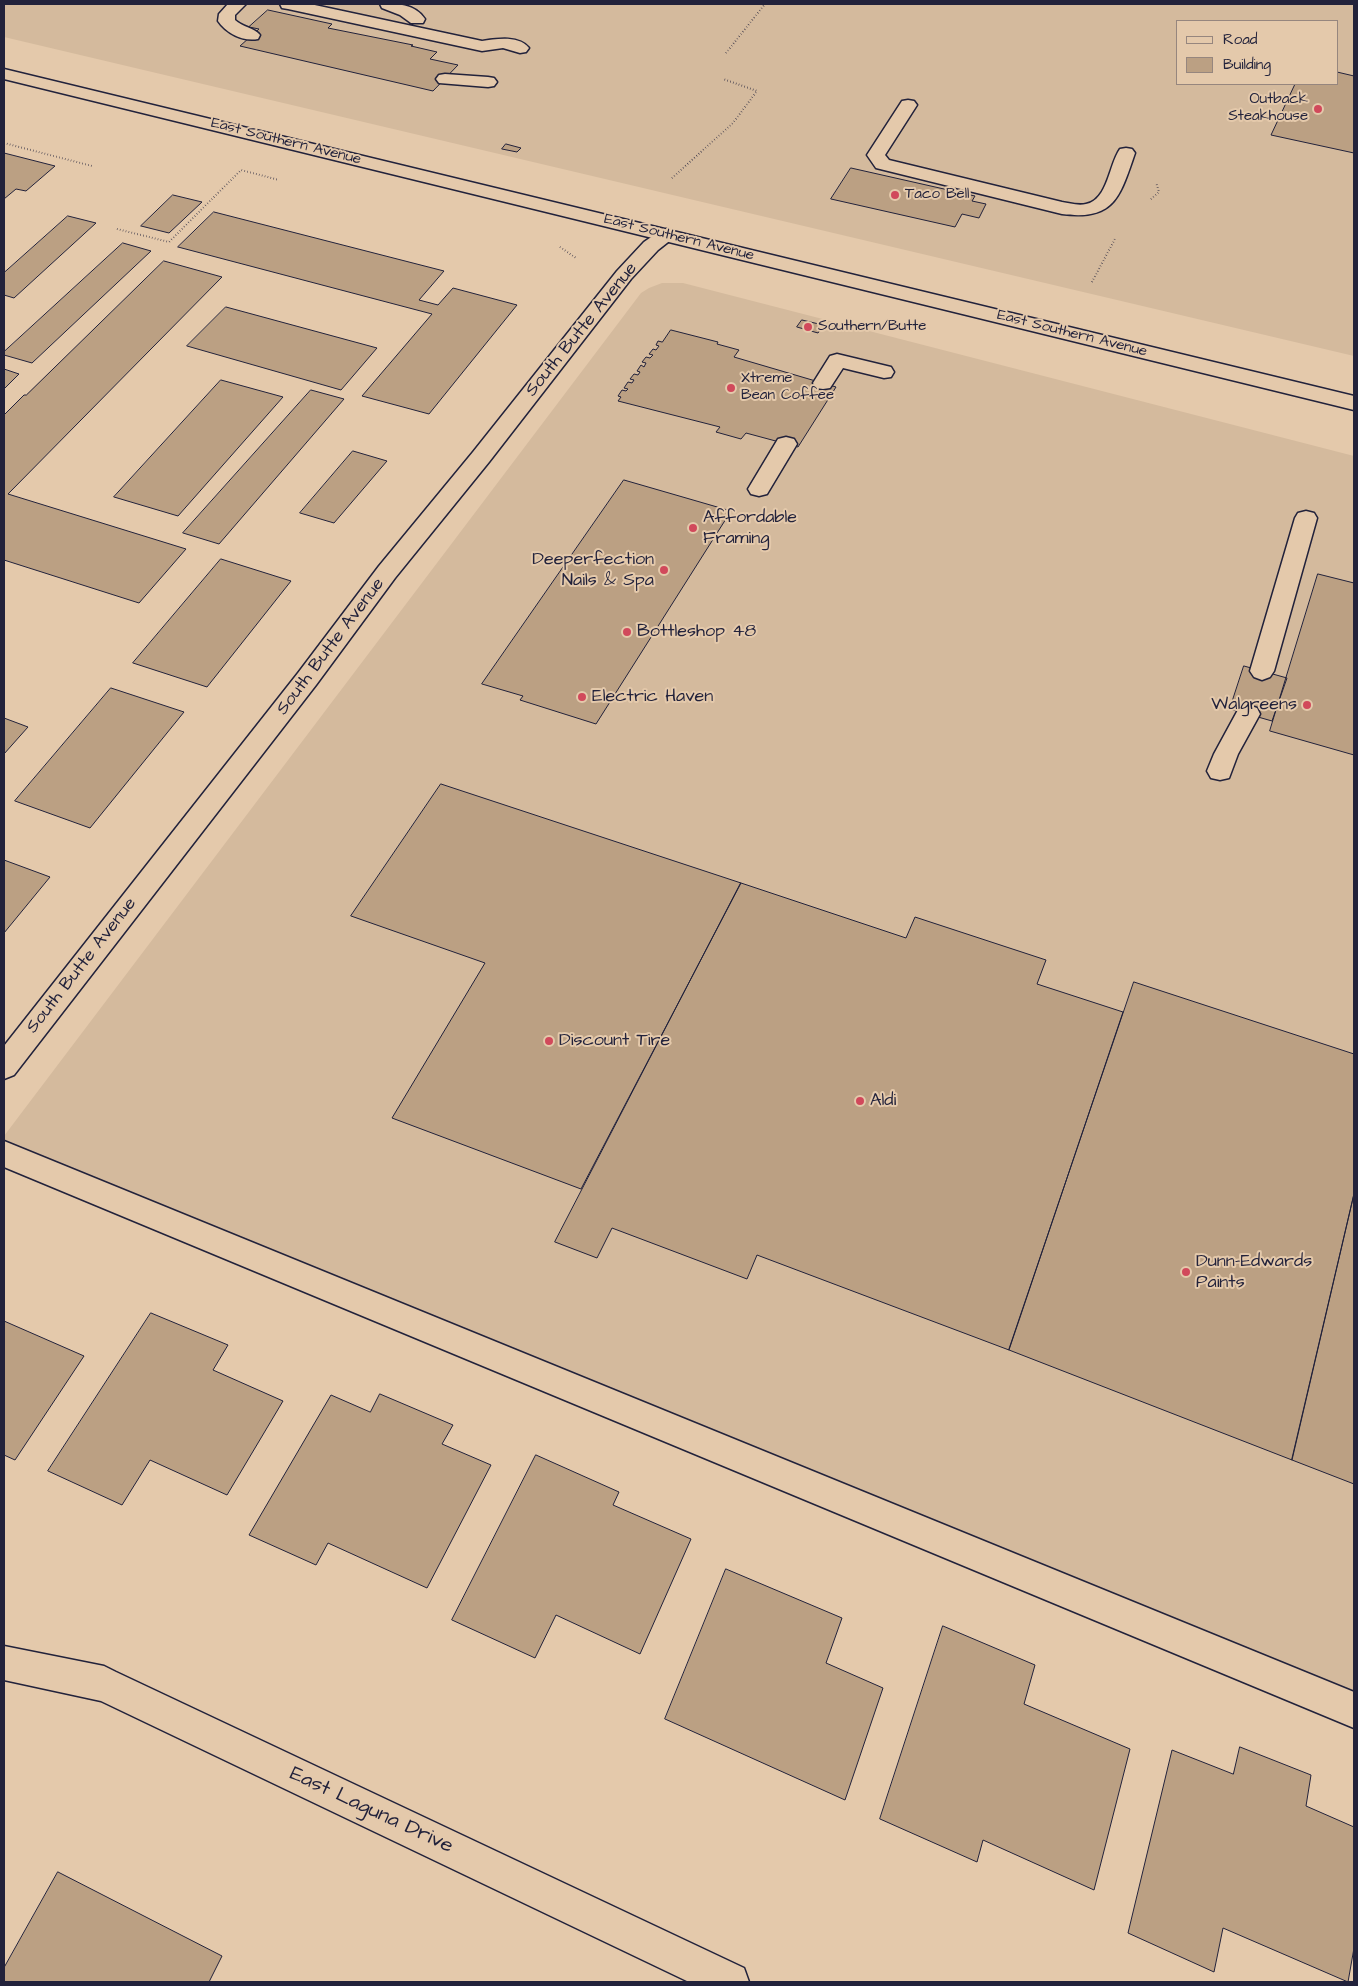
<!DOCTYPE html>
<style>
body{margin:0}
#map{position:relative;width:1358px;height:1986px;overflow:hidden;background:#e4c9ab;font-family:"Architects Daughter",sans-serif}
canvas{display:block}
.frame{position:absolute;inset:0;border:5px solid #22223b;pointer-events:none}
.legend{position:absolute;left:1176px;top:20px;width:162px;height:65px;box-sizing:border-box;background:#e4c9ab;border:1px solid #96867e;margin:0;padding:6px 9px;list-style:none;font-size:15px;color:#22223b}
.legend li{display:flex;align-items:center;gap:10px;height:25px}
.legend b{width:25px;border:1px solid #96867e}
</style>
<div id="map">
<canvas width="1358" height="1986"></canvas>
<div class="frame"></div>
<ul class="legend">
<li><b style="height:6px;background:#e4c9ab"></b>Road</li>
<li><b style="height:14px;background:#bba083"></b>Building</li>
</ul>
</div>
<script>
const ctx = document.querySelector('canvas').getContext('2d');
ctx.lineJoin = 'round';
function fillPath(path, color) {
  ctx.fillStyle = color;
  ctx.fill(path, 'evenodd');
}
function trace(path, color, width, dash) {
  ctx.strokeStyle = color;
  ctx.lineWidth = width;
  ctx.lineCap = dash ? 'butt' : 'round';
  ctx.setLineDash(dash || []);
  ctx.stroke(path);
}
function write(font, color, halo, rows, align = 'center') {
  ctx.font = font + ' "Architects Daughter",sans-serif';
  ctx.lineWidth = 4;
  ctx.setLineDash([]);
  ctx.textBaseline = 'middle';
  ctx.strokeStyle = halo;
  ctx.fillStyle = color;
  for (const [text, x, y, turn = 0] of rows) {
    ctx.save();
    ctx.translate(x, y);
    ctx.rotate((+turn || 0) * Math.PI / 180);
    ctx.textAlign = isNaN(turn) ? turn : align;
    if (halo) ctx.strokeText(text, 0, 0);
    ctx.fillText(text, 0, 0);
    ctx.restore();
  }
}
fillPath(new Path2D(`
 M4 4H1354V356L4 37ZM1177 21H1337V84H1177Z
 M662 283H683L1354 456V1707L738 1448 4 1154V1136L641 293 649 288Z`), '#d4ba9d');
const building = new Path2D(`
 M268 10 332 24 328 28 413 45 411 46 437 52 430 59 458 65 433 91 240 46 259 29 249 27Z
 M1337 72 1354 76V153L1271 135 1295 84H1337Z
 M506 144 521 148 517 152 502 149Z
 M4 153 55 166 26 191 16 189 4 199Z
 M851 168 975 196 972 201 986 204 979 218 962 214 955 227 831 199Z
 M173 195 202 202 169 233 141 226Z
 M214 212 444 271 419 300 438 305 453 288 517 305 429 414 362 396 432 314 178 247Z
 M68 216 96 223 14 298 4 295V273Z
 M123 243 151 251 32 363 4 355V352Z
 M164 261 222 277 8 494 186 549 139 603 4 560V415L24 395H26Z
 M226 307 377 348 341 390 187 346Z
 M802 320 823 325 818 333 797 327Z
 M671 330 718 342 717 344 739 350 734 357 836 387 798 447 746 433 741 439 716 432 720 427 618 401 621 397 618 396 622 390 626 391 628 389 624 388 628 382 632 383 634 380 630 379 634 374 638 375 640 372 637 371 641 365 644 367 646 363 642 362 646 357 650 358 653 355 649 354 653 349 656 350 659 346 656 345 658 341 662 342Z
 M4 369 19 374 4 389Z
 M221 380 283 397 178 516 114 497Z
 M311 390 344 399 219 544 183 533Z
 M353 451 387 461 334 523 300 513Z
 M624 480 731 511 596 724 520 700 523 696 482 684Z
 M221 559 291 581 207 687 133 663Z
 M1318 574 1354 583V755L1270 731Z
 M1244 666 1287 678 1272 721 1230 709Z
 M111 688 184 712 90 828 15 801Z
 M4 718 28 727 4 754Z
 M441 784 741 883 581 1189 392 1118 485 963 351 916Z
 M4 860 50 877 4 933Z
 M741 883 906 938 915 917 1046 960 1037 984 1123 1012 1009 1350 757 1255 747 1279 612 1228 597 1258 555 1242Z
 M1134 982 1354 1054V1194L1292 1460 1009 1350Z
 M1354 1194V1484L1292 1460Z
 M151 1313 228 1345 213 1370 283 1401 227 1495 150 1460 122 1505 48 1471Z
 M4 1321 84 1356 15 1460 4 1455Z
 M380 1394 453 1425 442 1444 491 1465 427 1588 328 1543 316 1565 249 1535 331 1395 370 1412Z
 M536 1455 619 1492 613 1505 691 1539 640 1654 556 1615 535 1658 452 1620Z
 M726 1569 842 1618 826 1663 883 1688 845 1800 665 1719Z
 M943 1626 1035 1665 1024 1704 1130 1749 1094 1890 983 1840 977 1862 880 1819Z
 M1240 1747 1311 1775 1306 1806 1354 1827V1948L1348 1982 1223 1928 1214 1972 1128 1933 1172 1750 1233 1774Z
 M58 1872 222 1956 209 1982H4V1968Z`);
fillPath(building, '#bba083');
trace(building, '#22223b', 1);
const lane = new Path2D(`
 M228 4H246L235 15V20C242 27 255 28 260 35L258 39C243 42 226 33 218 21L219 14Z
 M280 4H310L482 41C496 39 519 35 529 48L526 52 520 53 503 48 482 51 288 9 282 8Z
 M380 4C397 4 414 3 425 19L423 23H411L400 15 382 8Z
 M445 74 488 77 494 78 497 82 494 86 488 87 439 83 436 79 439 75Z
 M908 100 914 101 917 105 885 155 889 160 1062 202C1069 203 1078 206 1086 204 1108 200 1109 164 1120 149L1126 148 1132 149 1135 153C1120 196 1115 221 1062 214L876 168 867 155 902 101Z
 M837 354 891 367 894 372 891 377 884 378 843 368 830 388 823 389 816 388 813 383 830 356Z
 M786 437 794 439 797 444 767 494 759 496 751 494 748 489 778 439Z
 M1306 511 1314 513 1317 518 1274 671 1270 677 1262 680 1254 677 1250 671 1295 518 1298 513Z
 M1248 705 1257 708 1260 714 1238 754 1229 778 1220 780 1211 778 1207 771 1214 754 1239 708Z
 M4 1141 1354 1692V1728L4 1167Z`);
const street = new Path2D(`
 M667 229 674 231 677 235 658 250 631 279 489 462 395 578 316 685 14 1075 4 1079V1046L298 673 379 566 473 452 617 271 644 242 660 231Z
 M4 1646 104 1666 116 1672 744 1968 749 1982H689L101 1701 4 1680Z`);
const secondary = new Path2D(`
 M4 69 1354 396V410L4 79Z`);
trace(lane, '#22223b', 3);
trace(street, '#22223b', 3);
trace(secondary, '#22223b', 3);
trace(new Path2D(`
 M726 53 765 4
 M4 143 92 166
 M672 178 733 123 757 91 723 79
 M1151 199 1159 192 1156 182
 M117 229 169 242 241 170 279 180
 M560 247 576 258
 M1092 282 1116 237`), '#22223b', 2, [0.5, 2.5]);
fillPath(lane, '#e4c9ab');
fillPath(street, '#e4c9ab');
fillPath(secondary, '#e4c9ab');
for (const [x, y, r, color] of [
 [1318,109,5,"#d1495b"],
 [895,195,5,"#d1495b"],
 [808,327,5,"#d1495b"],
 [731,388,5,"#d1495b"],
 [693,528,5,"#d1495b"],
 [664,570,5,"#d1495b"],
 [627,632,5,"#d1495b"],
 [582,697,5,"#d1495b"],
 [1307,705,5,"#d1495b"],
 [549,1041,5,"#d1495b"],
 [860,1101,5,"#d1495b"],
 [1186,1272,5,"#d1495b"]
]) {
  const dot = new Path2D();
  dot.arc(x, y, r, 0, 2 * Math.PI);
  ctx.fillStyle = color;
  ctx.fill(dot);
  trace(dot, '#e4c9ab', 2);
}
write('15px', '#22223b', '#e4c9ab', [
 ["Outback",1308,100,"right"],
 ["Steakhouse",1308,117,"right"],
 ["Taco Bell",905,195],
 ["Southern/Butte",818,327],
 ["Xtreme",741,379],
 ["Bean Coffee",741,396]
], 'left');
write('15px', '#22223b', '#e4c9ab', [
 ["East Southern Avenue",286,142,14],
 ["East Southern Avenue",679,238,14],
 ["East Southern Avenue",1072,334,14]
]);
write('18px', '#22223b', '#e4c9ab', [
 ["South Butte Avenue",582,330,-51],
 ["South Butte Avenue",331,647,-53],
 ["South Butte Avenue",82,966,-52]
]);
write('18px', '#22223b', '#e4c9ab', [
 ["Affordable",703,518],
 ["Framing",703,539],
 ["Deeperfection",654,560,"right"],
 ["Nails & Spa",654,581,"right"],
 ["Bottleshop 48",637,632],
 ["Electric Haven",592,697],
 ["Walgreens",1297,705,"right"],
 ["Discount Tire",559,1041],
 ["Aldi",870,1101],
 ["Dunn-Edwards",1196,1262],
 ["Paints",1196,1283]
], 'left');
write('21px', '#22223b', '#e4c9ab', [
 ["East Laguna Drive",371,1811,25]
]);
</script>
